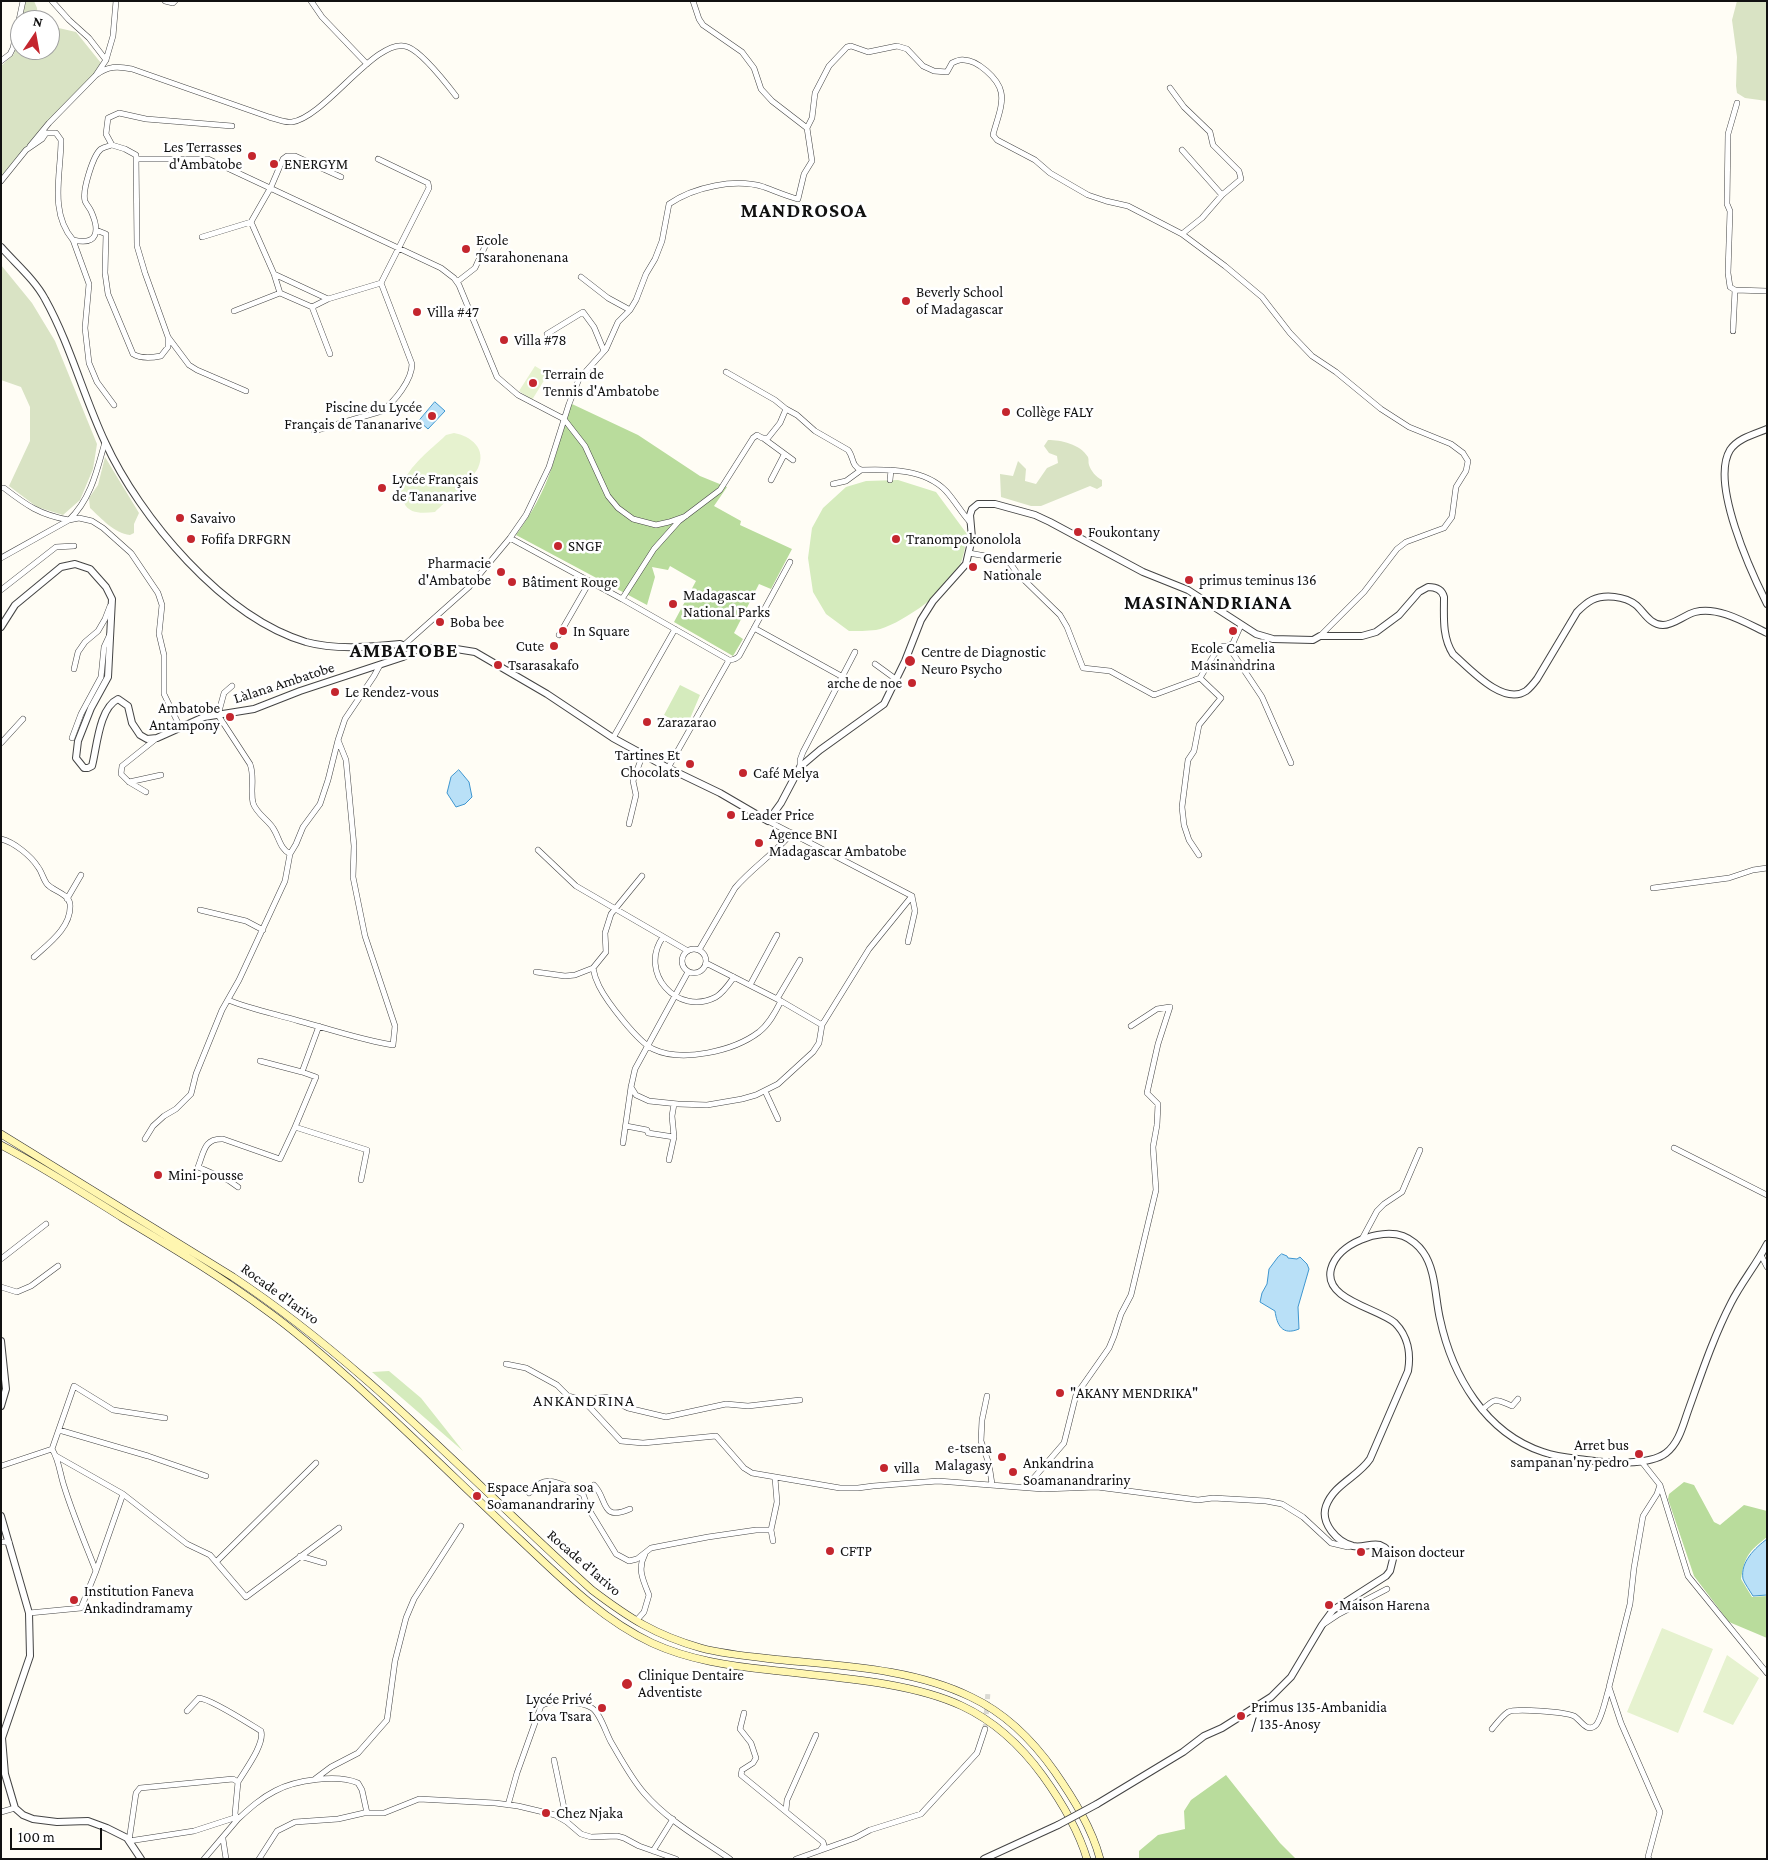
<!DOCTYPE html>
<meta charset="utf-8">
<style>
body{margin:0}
#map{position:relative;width:1768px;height:1860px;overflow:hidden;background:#fffdf5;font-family:"Crimson Pro",serif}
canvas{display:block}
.frame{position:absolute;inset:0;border:2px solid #111;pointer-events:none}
.north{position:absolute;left:10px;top:10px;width:50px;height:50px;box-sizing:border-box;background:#fff;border:1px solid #a0a0a0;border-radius:50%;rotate:12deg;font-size:14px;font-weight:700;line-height:20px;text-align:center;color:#111}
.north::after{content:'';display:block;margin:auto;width:18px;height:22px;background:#c4262e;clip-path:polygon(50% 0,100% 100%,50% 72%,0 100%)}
.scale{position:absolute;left:10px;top:1828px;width:92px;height:22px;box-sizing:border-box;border:2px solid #111;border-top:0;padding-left:6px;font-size:15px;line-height:18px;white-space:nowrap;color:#111;-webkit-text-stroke:4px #fff;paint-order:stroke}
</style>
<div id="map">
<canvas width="1768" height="1860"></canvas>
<div class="frame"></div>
<div class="north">N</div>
<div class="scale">100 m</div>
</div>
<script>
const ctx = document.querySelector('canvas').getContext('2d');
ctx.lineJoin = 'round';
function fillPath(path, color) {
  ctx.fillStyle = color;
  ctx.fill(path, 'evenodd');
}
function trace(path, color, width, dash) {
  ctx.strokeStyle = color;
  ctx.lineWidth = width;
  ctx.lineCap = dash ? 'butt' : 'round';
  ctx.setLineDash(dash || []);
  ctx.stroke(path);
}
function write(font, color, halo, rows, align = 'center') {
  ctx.font = font + ' "Crimson Pro",serif';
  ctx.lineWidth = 5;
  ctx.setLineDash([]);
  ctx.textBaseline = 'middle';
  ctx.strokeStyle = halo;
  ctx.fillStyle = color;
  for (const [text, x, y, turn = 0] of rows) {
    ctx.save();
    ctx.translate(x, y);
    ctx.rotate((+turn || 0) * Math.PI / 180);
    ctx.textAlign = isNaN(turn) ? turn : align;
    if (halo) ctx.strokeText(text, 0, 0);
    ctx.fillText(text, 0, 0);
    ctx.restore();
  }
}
fillPath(new Path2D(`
 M898 480 936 492 967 534C965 549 963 562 955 575 943 594 898 626 876 630 867 631 857 631 849 631L826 614 813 592 808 558 812 528 823 508 846 487 866 481Z
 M680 685 700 695 686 728 664 715Z
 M389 1371 421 1398 463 1451 372 1372Z`), '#d5ebbd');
fillPath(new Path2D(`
 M572 404 638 435 700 476 727 487 714 506 741 521 740 525 792 549 771 589 759 584 734 633 743 639 733 656 674 622 696 581 670 566 668 570 652 567 655 577 647 605 516 535C531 515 544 491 552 467 559 446 564 425 572 404Z
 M1684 1482 1694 1485 1714 1522 1720 1525 1744 1505 1767 1511V1537C1748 1552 1745 1556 1741 1579L1752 1597 1767 1596V1638L1729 1622 1694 1576 1668 1499 1669 1494Z
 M1226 1775 1280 1843 1296 1859H1139V1851L1158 1835 1185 1829 1184 1811 1191 1800Z`), '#b9dc9c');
fillPath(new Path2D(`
 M25 1H34L37 8 38 20H21Z
 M1737 1H1767V101L1745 98 1737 93 1736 86 1737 57 1732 20Z
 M20 24V50H50V26L76 32 101 63 85 87 40 131 1 181V66L14 54Z
 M1 265 32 303 55 341 97 444 93 469 80 500 63 515 37 507 9 486 30 441V407L21 387 1 380Z
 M1048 440C1061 440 1080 444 1088 457 1089 460 1088 462 1089 465 1091 471 1096 477 1102 480V486L1097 489 1090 486 1041 506H1031L1001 497 1000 474 1013 476 1018 461 1026 469 1025 481 1036 484 1047 468 1058 463 1057 456 1049 453 1044 446Z
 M105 457 139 513 134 524V533L130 535C114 533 102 519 90 508L89 498 98 485Z`), '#d9e3c4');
fillPath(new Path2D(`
 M535 366 548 374 532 400 519 391Z
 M454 433C471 436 487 449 478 468 474 477 444 503 435 512 424 513 410 515 404 503 391 478 430 451 446 435Z
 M1662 1628 1713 1649 1678 1733 1627 1712Z
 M1727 1655 1759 1678 1733 1725 1703 1712Z`), '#e6f2cf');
const water = new Path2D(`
 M435 402 445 411 428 429 419 421Z
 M459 770 469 782 472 797 465 804 456 807 447 793 451 777Z
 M1282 1254 1287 1256 1288 1258 1297 1259 1300 1257 1307 1264 1309 1269 1298 1307 1299 1329C1282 1336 1277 1325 1275 1311L1260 1302 1262 1293 1267 1284 1269 1269 1278 1257Z
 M1767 1539V1595L1753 1596C1750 1591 1745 1584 1743 1579 1740 1562 1755 1548 1767 1539Z`);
fillPath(water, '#b9e0f7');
trace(water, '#3f96cf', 1);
trace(new Path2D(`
 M985 1729 988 1692`), '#dbdad3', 5, [5, 2.5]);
const minor = new Path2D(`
 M52 1 69 20 89 38 106 60
 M165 1 173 3 175 1
 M311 1 322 17 367 64
 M693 1 699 19 703 25 742 52 754 68 761 89 772 101 807 128
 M1 61 10 54 13 48 23 1
 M96 75C108 66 117 66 132 69L269 117C276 119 285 123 292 122 326 117 378 34 408 47 423 53 446 83 456 96
 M1170 88 1184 107 1210 132 1213 145 1239 171 1241 179 1222 195
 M232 126 146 119 119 113 108 118 106 134 112 145 125 149 136 155 137 246 145 273 168 337 189 365 197 370 246 391
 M30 146 49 123 96 75 106 60 113 36 116 1
 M1182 150 1222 195 1202 218 1182 234
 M137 159H208L441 268 454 278 459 285 497 377 518 395 564 419 585 446 608 496 618 508 633 519 656 525 669 522 686 516
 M1 181 26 150 42 139 46 133H56L61 140C61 174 49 212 73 240 98 246 100 231 91 211 89 207 86 204 85 201 82 191 93 155 101 149 104 147 109 146 112 145
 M251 222 274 274 280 293 312 307 330 354
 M96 230 106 234 105 273 108 294 133 354C141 359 151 358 161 356L168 347V337
 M202 237 251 222 271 187 283 159 287 156H295L341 177
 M73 240 89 284 85 328 89 363 97 382 114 405
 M274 274 328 299 312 307
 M581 277 608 298 630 310
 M457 282 475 268 488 240
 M1735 290 1730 287 1728 273 1730 211 1727 204 1728 134 1737 103
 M328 299 381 283 429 188 428 183 378 159
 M234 311 280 293
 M1733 331 1735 290 1767 291
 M547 334 583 312 594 327 604 351
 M726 372 775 400 786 409 797 415 815 431 848 450C854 457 851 466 861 470 890 469 925 469 946 491 955 501 961 512 970 522
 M314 431 382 411C395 401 412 380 412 364L381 283
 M763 438 793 460
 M771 480 784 455
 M890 480 891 470
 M833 484 846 481 861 470
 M1 488H4C26 505 40 515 69 520 91 499 97 470 105 442
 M510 538 622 599 654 549 679 521 720 490 753 438 757 435 762 438H768L780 423 786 409
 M969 553 991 557 1010 563 1017 573 1060 615 1067 627 1083 668 1110 671 1154 695 1200 678
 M1 558 69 520 79 518 92 521 103 528 131 553 158 593 162 605 159 634 164 655V694L180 727
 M1 590 56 547 74 546
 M622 599 729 660C733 660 736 659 739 656L790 562
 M754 628 841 676
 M559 635 590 581
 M404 645 469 587 510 538 526 515 549 467 569 404 579 379 606 349 618 322 630 310 636 300 646 274 655 259 662 241 669 204C694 187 735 178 764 187 775 191 786 196 798 199L804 174 812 161 807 128 812 118 815 93 829 66 847 47 851 46 868 52 897 46 907 49 923 66 934 71 947 72 952 63C956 61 960 59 964 60 977 60 998 78 1001 92 1004 105 996 122 993 135L997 140 1035 160 1050 173 1088 195 1106 201 1128 206 1182 234 1225 266 1262 297 1290 333 1312 356 1336 372 1381 409 1409 427 1451 444 1463 453 1468 461 1466 471 1456 487 1452 517 1444 528 1406 542 1397 549 1364 592 1320 636
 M1228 646 1262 697 1291 763
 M875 664 897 680
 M74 669 78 652 85 642 98 631 105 619 110 606
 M232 686 224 693 218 715 250 764C255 777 250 790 253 803 256 813 268 820 273 828 279 837 280 849 290 854
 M72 738 81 714 101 677 104 647 110 634
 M613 738 675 629
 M338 740 345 719 374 676 380 665
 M1 743 23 719
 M800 767V760L803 752 855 652
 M668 768 729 660
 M129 782 161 775
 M146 792 129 782 121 774 122 766 157 738
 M768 821 912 896
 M629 824 636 795 633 781 643 754
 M1 839C14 842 31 856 38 867 42 872 43 879 47 884 53 891 69 894 70 904 72 927 48 944 34 957
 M538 850 576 886 688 951
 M1199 855 1189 840 1184 825 1182 807 1188 760 1194 751 1199 725 1221 698 1200 678 1217 650 1223 646H1228L1233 643 1241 625
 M1653 888 1729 878 1753 870 1767 868
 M67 899 81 875
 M200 910 246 921 263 930
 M663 937C638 972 677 1017 716 997 724 992 729 984 734 977
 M908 942 915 911 912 896
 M682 961a12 12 0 1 1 24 0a12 12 0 1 1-24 0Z
 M699 950 735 888C752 868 775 853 792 833
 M706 963 781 1001 822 1025
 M593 968C594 974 596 980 599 986 607 1002 638 1042 653 1049 682 1063 734 1051 759 1032 769 1024 775 1013 781 1001
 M536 972 565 976 575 975 593 968 606 952 605 933 611 914 642 876
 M750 985 777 935
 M777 999 800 960
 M319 1026 302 1072 316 1077 295 1127 367 1150 361 1180
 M260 1061 302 1072
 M631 1087 636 1095 649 1101 678 1104 707 1105 742 1099 756 1095 778 1084 813 1052 819 1043 822 1025 869 949 912 896
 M765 1091 778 1119
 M626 1126 647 1130 648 1133 674 1137
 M145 1139 153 1126 164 1116 176 1109 191 1094 196 1074 222 1010 239 980 285 881 290 854 296 844 303 827 320 804 328 780 338 740 346 760 354 846 353 877 365 936 395 1026 393 1045C361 1040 330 1029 299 1021 275 1014 251 1009 228 1000
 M623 1143 631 1087 635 1069 688 972
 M1674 1148 1767 1195
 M669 1160 674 1137 672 1116 674 1104
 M238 1187 228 1180 198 1167C204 1152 204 1138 223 1139L280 1159 295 1127
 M1362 1239 1377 1211 1384 1204 1402 1192 1420 1150
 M1761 1255 1767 1267
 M1 1259 46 1224
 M1 1287 17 1292 31 1286 58 1266
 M506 1364 526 1368 557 1385 568 1396 583 1400
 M987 1396 982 1420 981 1441 989 1464 992 1484
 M800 1400 748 1406 726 1404 666 1417 628 1408 606 1397 583 1400 621 1441 643 1443 716 1436 744 1468 752 1473 840 1488H858L873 1486 938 1481 1043 1489 1097 1487 1198 1500 1213 1498 1266 1501 1282 1504 1303 1517 1331 1543 1348 1547 1351 1546
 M1482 1410C1496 1397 1495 1399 1512 1406L1518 1399
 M59 1430 148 1456 206 1476
 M56 1456 123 1494 187 1544 210 1555 246 1597 339 1528
 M1641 1461 1660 1485 1688 1576 1767 1673
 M1 1466 52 1449
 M1026 1487 1064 1443 1076 1395 1109 1348 1114 1336 1121 1314 1131 1295 1156 1190 1153 1147 1157 1125 1158 1104 1147 1093 1158 1044 1170 1007 1157 1009 1131 1026
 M592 1488 594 1485C608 1499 600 1522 630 1509
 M529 1493C533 1490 537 1485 541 1483 553 1477 572 1489 583 1494L588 1508 616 1554 629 1561 637 1559 651 1548 708 1537 756 1530H771
 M773 1541 771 1530 777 1502 775 1478
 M1 1542H9
 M300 1556 324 1563
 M216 1562 316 1463
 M96 1571 123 1494
 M29 1613 81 1608 96 1571C85 1543 73 1515 64 1486 60 1474 59 1460 52 1449L74 1386 113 1410 165 1418
 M636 1621 644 1612 649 1595C643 1580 637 1569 645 1554
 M1324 1624 1339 1614 1387 1589
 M187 1711 199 1698C211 1699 248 1723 261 1731 265 1744 245 1770 238 1782
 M744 1713 740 1729 751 1743 756 1758 753 1763 742 1770 741 1775 823 1842 824 1845 821 1849
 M1492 1729C1497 1723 1502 1716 1508 1712 1516 1708 1565 1712 1574 1716 1580 1719 1587 1734 1596 1725 1602 1718 1606 1697 1609 1688
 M554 1760 567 1822
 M315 1779 331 1767 358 1753 387 1720 395 1661 406 1618 414 1599 461 1526
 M508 1805 517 1773 541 1706C549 1699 583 1702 592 1708 600 1713 606 1733 611 1742 621 1759 631 1778 644 1793 667 1820 701 1839 730 1859
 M786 1810 787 1800 816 1735
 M1 1812 15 1808
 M223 1839 226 1859
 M653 1851 673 1819
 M204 1859 238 1819 235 1814 238 1782 233 1779 140 1788 136 1793 129 1841 194 1831 234 1818 238 1819C250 1808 261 1798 275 1791 295 1780 337 1774 358 1783L362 1790 367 1813
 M259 1859 277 1831 295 1822 338 1819 364 1813H384L419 1799 495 1803 518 1806 539 1811 555 1815 567 1822 581 1834 591 1837 617 1836 624 1838 639 1846 676 1859
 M796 1859 855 1838 870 1830 921 1814 977 1753 985 1729
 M1649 1859 1648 1857 1660 1812 1621 1723 1609 1687 1630 1604 1634 1568 1643 1516 1657 1494 1660 1485`);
const tertiary = new Path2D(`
 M1 247C16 264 35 280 45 299 70 344 83 395 105 442 140 518 223 617 306 642 335 650 371 647 400 644L410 648H450L475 652 547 694 613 738 668 768 720 793 768 821 781 803 800 767 820 750 884 704 905 661 921 620 933 601 966 564 972 538 970 515 972 509 978 504H995L1035 515 1050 522 1143 572 1188 590 1256 634 1273 639 1313 640 1320 636H1362L1376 632 1399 615 1419 592 1428 587C1435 587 1442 589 1444 597 1444 617 1442 637 1453 654 1470 669 1503 706 1526 691 1530 688 1534 683 1537 679L1577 612C1582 607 1586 603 1592 600 1604 594 1625 596 1636 605 1644 612 1650 625 1663 625 1674 625 1684 615 1695 612 1719 606 1746 623 1767 633
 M1767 429C1755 434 1738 438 1730 450 1710 483 1751 572 1767 604
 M1 627 15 605 61 567 75 564 90 569 106 587 112 599 108 677 91 708 78 741 76 758 84 768H88L92 766C97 747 99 708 118 699L128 706 132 723 140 735 147 739 157 738 204 717 254 709 300 691 403 657 418 649
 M385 646 394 652
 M1 1341 6 1389 1 1406
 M1 1516 29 1613 30 1656 2 1738 5 1774 15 1808 23 1815 33 1819 57 1822 88 1821 107 1828 127 1838 141 1859
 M1097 1804 1183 1752 1204 1736 1222 1728 1271 1697 1291 1677 1322 1625 1333 1610 1386 1576 1390 1571 1393 1559C1391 1553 1386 1547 1380 1545 1371 1543 1362 1548 1353 1546 1337 1542 1320 1523 1326 1506 1334 1484 1358 1477 1370 1459L1408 1371C1411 1354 1408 1336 1395 1323 1378 1308 1323 1300 1331 1269 1338 1243 1380 1228 1403 1236 1411 1239 1419 1246 1423 1252 1436 1270 1435 1298 1440 1319 1452 1375 1485 1433 1543 1452 1557 1457 1571 1458 1586 1460 1606 1463 1649 1466 1666 1453 1679 1443 1683 1425 1688 1411 1701 1375 1713 1338 1731 1303 1741 1283 1756 1265 1767 1244
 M984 1859 1058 1825`);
const secondary = new Path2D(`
 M1 1134 233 1277C365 1364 474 1484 592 1590 629 1618 655 1635 701 1648 727 1655 756 1657 783 1660 845 1666 914 1669 971 1697 1005 1713 1034 1742 1055 1772 1073 1798 1092 1828 1100 1859
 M1 1145C43 1167 83 1193 123 1218 173 1248 223 1278 270 1313 299 1334 326 1358 353 1382 408 1432 461 1484 515 1535 557 1574 599 1618 652 1643 689 1660 730 1666 770 1670 828 1677 909 1681 962 1706 994 1721 1022 1747 1043 1776 1061 1801 1078 1829 1087 1859`);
trace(minor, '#444', 6);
trace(tertiary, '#444', 8);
trace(secondary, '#333', 8);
trace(minor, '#fff', 5);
trace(tertiary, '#fff', 6);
trace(secondary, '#fff6b0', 7);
const tertiaryBridge = new Path2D(`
 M1058 1825 1097 1804`);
trace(tertiaryBridge, '#444', 8, []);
trace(tertiaryBridge, '#fff', 6);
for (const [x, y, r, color] of [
 [252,156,5,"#c4262e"],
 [274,164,5,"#c4262e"],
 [466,249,5,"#c4262e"],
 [906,301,5,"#c4262e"],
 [417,312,5,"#c4262e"],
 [504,340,5,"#c4262e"],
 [533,383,5,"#c4262e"],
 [1006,412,5,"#c4262e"],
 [432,416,5,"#c4262e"],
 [382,488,5,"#c4262e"],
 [180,518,5,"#c4262e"],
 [1078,532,5,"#c4262e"],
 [191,539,5,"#c4262e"],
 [896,539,5,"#c4262e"],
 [558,546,5,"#c4262e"],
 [973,567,5,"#c4262e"],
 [501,572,5,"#c4262e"],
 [1189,580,5,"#c4262e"],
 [512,582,5,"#c4262e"],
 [673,604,5,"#c4262e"],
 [440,622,5,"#c4262e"],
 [563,631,5,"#c4262e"],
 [1233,631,5,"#c4262e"],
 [554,646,5,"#c4262e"],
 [910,661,6,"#c4262e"],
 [498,665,5,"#c4262e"],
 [912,683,5,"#c4262e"],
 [335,692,5,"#c4262e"],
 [230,717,5,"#c4262e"],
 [647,722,5,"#c4262e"],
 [690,764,5,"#c4262e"],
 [743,773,5,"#c4262e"],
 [731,815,5,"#c4262e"],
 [759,843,5,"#c4262e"],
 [158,1175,5,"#c4262e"],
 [1060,1393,5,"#c4262e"],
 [1639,1454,5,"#c4262e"],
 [1002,1457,5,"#c4262e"],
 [884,1468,5,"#c4262e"],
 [1013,1472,5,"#c4262e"],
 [477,1496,5,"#c4262e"],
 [830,1551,5,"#c4262e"],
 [1361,1552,5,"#c4262e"],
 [74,1600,5,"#c4262e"],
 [1329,1605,5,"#c4262e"],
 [627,1684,6,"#c4262e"],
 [602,1708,5,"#c4262e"],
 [1241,1716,5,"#c4262e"],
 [546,1813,5,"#c4262e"]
]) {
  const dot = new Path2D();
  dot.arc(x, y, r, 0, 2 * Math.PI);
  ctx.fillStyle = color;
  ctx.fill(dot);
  trace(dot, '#fff', 2);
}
write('15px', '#111', '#fff', [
 ["Les Terrasses",242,147,"right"],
 ["d'Ambatobe",242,164,"right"],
 ["ENERGYM",284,164],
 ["Ecole",476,240],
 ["Tsarahonenana",476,257],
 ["Beverly School",916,292],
 ["of Madagascar",916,309],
 ["Villa #47",427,312],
 ["Villa #78",514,340],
 ["Terrain de",543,374],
 ["Tennis d'Ambatobe",543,391],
 ["Piscine du Lycée",422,407,"right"],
 ["Français de Tananarive",422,424,"right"],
 ["Collège FALY",1016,412],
 ["Lycée Français",392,479],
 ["de Tananarive",392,496],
 ["Savaivo",190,518],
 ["Foukontany",1088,532],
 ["Fofifa DRFGRN",201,539],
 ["Tranompokonolola",906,539],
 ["SNGF",568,546],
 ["Gendarmerie",983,558],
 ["Nationale",983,575],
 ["Pharmacie",491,563,"right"],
 ["d'Ambatobe",491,580,"right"],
 ["primus teminus 136",1199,580],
 ["Bâtiment Rouge",522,582],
 ["Madagascar",683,595],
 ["National Parks",683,612],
 ["Boba bee",450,622],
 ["In Square",573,631],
 ["Cute",544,646,"right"],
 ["Ecole Camelia",1233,648,"center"],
 ["Masinandrina",1233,665,"center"],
 ["Centre de Diagnostic",921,652],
 ["Neuro Psycho",921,669],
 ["Tsarasakafo",508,665],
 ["arche de noe",902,683,"right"],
 ["Le Rendez-vous",345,692],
 ["Ambatobe",220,708,"right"],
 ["Antampony",220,725,"right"],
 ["Zarazarao",657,722],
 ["Tartines Et",680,755,"right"],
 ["Chocolats",680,772,"right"],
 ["Café Melya",753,773],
 ["Leader Price",741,815],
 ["Agence BNI",769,834],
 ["Madagascar Ambatobe",769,851],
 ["Mini-pousse",168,1175],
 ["\"AKANY MENDRIKA\"",1070,1393],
 ["Arret bus",1629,1445,"right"],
 ["sampanan'ny pedro",1629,1462,"right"],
 ["e-tsena",992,1448,"right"],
 ["Malagasy",992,1465,"right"],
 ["Ankandrina",1023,1463],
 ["Soamanandrariny",1023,1480],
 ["villa",894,1468],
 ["Espace Anjara soa",487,1487],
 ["Soamanandrariny",487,1504],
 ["CFTP",840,1551],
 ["Maison docteur",1371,1552],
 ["Institution Faneva",84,1591],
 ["Ankadindramamy",84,1608],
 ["Maison Harena",1339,1605],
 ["Clinique Dentaire",638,1675],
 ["Adventiste",638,1692],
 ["Lycée Privé",592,1699,"right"],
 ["Lova Tsara",592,1716,"right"],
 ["Primus 135-Ambanidia",1251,1707],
 ["/ 135-Anosy",1251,1724],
 ["Chez Njaka",556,1813]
], 'left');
write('15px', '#111', '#fff', [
 ["Làlana Ambatobe",284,683,-18],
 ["Rocade d'Iarivo",280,1294,36],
 ["Rocade d'Iarivo",584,1563,41]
]);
ctx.letterSpacing = '1px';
write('16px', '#111', '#fff', [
 ["ANKANDRINA",584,1401]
]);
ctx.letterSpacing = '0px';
ctx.letterSpacing = '1px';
write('bold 20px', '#111', '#fff', [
 ["MANDROSOA",804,211],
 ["MASINANDRIANA",1208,603],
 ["AMBATOBE",404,651]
]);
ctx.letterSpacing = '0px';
</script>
